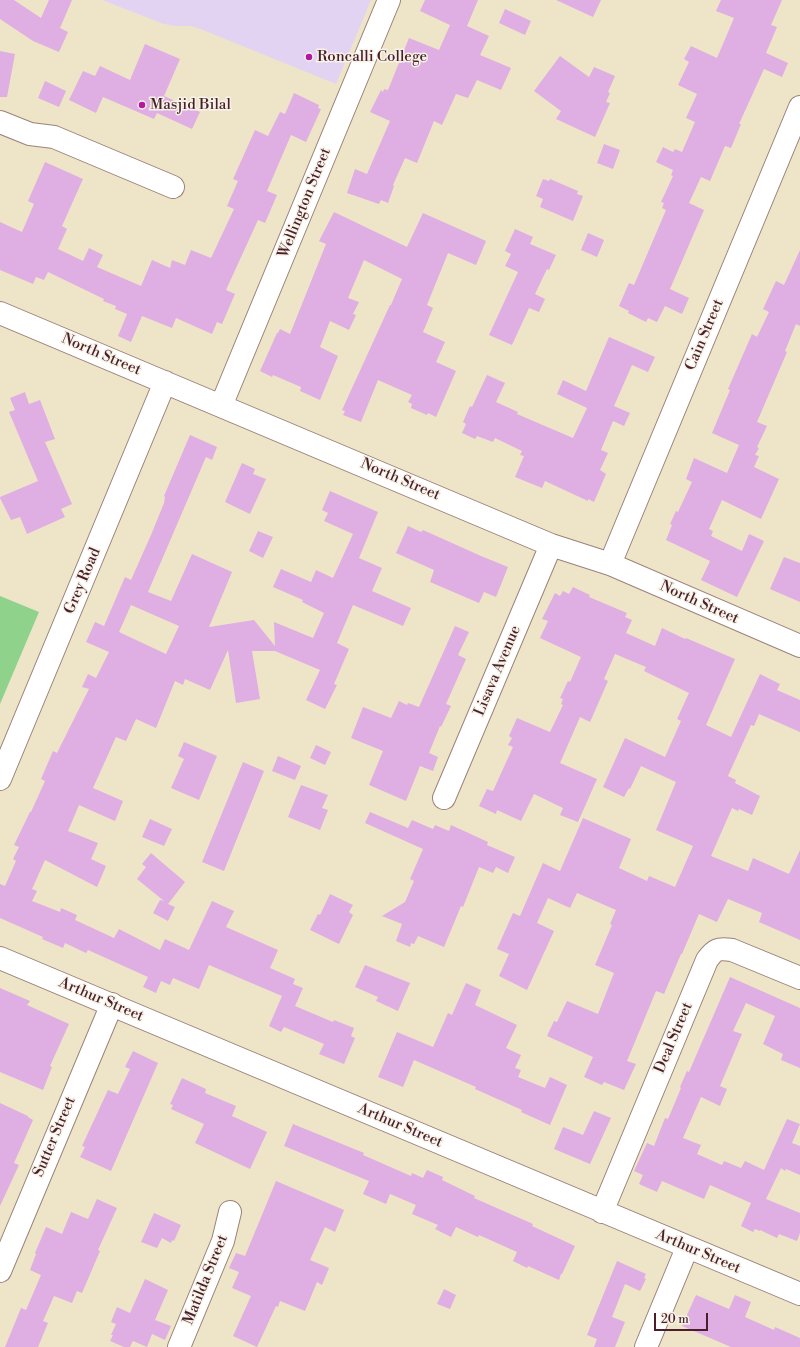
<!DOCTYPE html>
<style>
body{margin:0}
#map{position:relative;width:800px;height:1347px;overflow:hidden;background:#eee5c8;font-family:"Libre Bodoni",serif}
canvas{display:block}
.scale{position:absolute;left:654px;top:1313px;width:54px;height:18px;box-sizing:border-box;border:2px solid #4a1f2b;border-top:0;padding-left:5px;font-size:12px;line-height:14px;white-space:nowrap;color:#4a1f2b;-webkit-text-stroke:3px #f7f3e8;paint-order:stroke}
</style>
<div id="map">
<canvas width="800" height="1347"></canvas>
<div class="scale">20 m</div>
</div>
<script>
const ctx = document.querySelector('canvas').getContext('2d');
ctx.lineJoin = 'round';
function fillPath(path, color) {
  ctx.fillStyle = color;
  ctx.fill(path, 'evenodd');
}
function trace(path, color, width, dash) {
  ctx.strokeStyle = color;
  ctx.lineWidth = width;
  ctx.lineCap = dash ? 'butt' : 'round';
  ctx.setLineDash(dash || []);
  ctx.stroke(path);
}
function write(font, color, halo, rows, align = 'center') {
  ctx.font = font + ' "Libre Bodoni",serif';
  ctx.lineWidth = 3;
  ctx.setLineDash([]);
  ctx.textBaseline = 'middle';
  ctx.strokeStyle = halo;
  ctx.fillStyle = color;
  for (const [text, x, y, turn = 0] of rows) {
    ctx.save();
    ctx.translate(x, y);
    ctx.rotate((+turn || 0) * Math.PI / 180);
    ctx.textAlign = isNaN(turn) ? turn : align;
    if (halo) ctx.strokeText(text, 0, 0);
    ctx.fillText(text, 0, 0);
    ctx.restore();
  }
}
fillPath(new Path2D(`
 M102 0H371L336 84 203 30 191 26H175L164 24Z`), '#e3d3f2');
fillPath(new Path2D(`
 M0 596 39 612 0 704Z`), '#8ed28b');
fillPath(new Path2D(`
 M0 0H14L41 18 49 0H72L60 28 68 32 59 52 33 41 0 19Z
 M425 0H478L467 26 489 36 480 55 511 68 501 90 477 80 468 98 456 94 442 125 434 121 417 163 405 158 393 185 394 186 388 203 381 200 379 204 347 193 355 169 367 174 390 121 370 112 381 90 383 92 384 89 388 90 409 38 439 50 450 25 420 11Z
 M556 0H601L593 17Z
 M721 0H782L771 25 777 27 766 53 788 63 782 77 764 69 739 124H741L731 148 725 146 710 181 701 177 689 203 704 210 670 289 689 298 682 314 665 306 657 322 648 318 646 322 628 313 629 311 619 306 629 283 634 285 666 210 662 208 664 203 661 202 673 176 671 175 673 170 656 162 663 147 673 152 675 149 682 152 695 122 686 118 697 94 678 85 689 62 684 59 691 46 717 58 734 18 716 11Z
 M505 9 531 21 525 35 499 23Z
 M145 44 180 59 164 96 200 112 192 129 157 113 154 119 103 97 96 113 69 100 83 71 95 76 100 66 130 80Z
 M0 51 15 54 7 97H0Z
 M560 56 589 77 594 67 615 76 608 92 610 93 606 102 610 103 595 137 556 119 561 111 534 91Z
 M45 81 66 91 59 107 38 98Z
 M294 93 319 105 318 108 321 109 306 142 291 135 267 191 277 195 265 223 258 220 226 290 235 294 222 324 217 322 212 334 176 318 172 328 142 316 131 342 118 336 127 314 115 309 116 306 103 301 104 299 48 272 44 280 36 277 33 284 0 270V222L22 232 34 204 28 201 45 162 83 179 62 226 67 229 58 249 83 261 89 248 103 255 97 267 141 286 152 260 170 268 172 260 185 265 191 250 211 258 234 209 227 206 238 181 233 179 255 130 268 136 280 112 285 114Z
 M604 144 620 150 613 169 597 163Z
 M543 179 549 181 550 179 578 191 577 194 583 196 573 221 540 207 543 199 536 196Z
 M334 212 407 247 423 213 486 241 476 265 448 253 427 305 433 308 423 332 445 342 436 362 456 371 436 417 428 413 427 415 411 408 412 404 408 402 412 395 378 380 361 422 343 415 345 411 342 410 390 305H391L402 279 364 260 348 298 359 302 353 314 356 315 349 330 330 321 320 347 338 356 320 400 300 391 301 387 273 375 272 377 260 371 277 333H278L280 329 290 334 326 244 319 241Z
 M515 229 533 237 530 244 556 255 549 270 547 269 535 294 545 299 539 312 529 308 512 345 489 335 518 272 505 266 511 254 505 251Z
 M588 233 604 240 597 257 581 250Z
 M800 250V326L796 324 785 351 787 352 757 422 767 426 757 447 759 448 755 455 759 456 754 467 779 479 761 519 722 500 709 529 713 531 711 536 742 551 749 534 764 541 737 597 701 580 710 561 666 540 672 525 670 524 676 511 678 512 692 482 686 479 694 458 727 473 739 445 712 433 730 390 728 389 752 334 757 337 769 312 763 309 776 281 784 285Z
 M609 337 655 357 648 372 632 365 614 406 630 413 624 426 613 421 601 450 608 453 600 470 606 474 594 502 588 499V501L545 481 542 488 515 477 524 456 520 455 522 451 495 438 493 442 477 436 475 439 462 433 466 424 463 422 470 406 472 407 487 375 505 383 496 402 518 412 517 414 573 438 587 408 557 394 563 380 586 391Z
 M25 392 29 404 40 400 55 439 45 442 72 504 61 509 65 517 27 534 20 517 11 520 0 498V497L38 481 9 412 15 410 10 398Z
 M190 435 217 447 212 460 206 457 148 592 171 601 192 554 232 572 209 627 254 620 275 646 274 622 313 638 324 613 302 602 303 600 273 587 281 569 311 582 316 570 333 578 353 534 324 521 328 513 322 510 330 491 378 512 359 558 382 568 372 591 411 608 403 626 353 605 337 643 349 649 334 684 337 685 325 709 306 700 320 670 275 651H252L260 699 236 703 228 650 210 690 185 679 183 685 175 681 156 728 136 719 126 741 116 737 93 788 123 801 115 821 79 805 68 831 98 843 91 859 106 866 97 887 45 860 32 889 37 891 32 901 60 912 61 908 77 915 75 920 114 938 119 929 160 950 165 939 189 950 212 901 234 911 226 927 278 950 270 968 295 979 293 984 303 988 295 1006 333 1022 334 1020 354 1028 351 1036 355 1038 344 1064 319 1054 324 1044 284 1027 281 1032 269 1026 282 996 209 965 199 989 173 978 170 985 161 981 156 993 143 987 148 977 88 950 86 953 65 943 63 948 42 939 43 937 0 918V884L5 886 16 861 13 859 19 847 14 845 30 812H31L45 781 41 779 53 751 57 753 89 689 82 687 88 674 96 678 109 652 86 642 95 622 104 626 125 577 131 580 151 535 164 503 165 497 164 496ZM131 605 179 626 166 654 119 632Z
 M242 463 255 469 253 474 266 479 250 514 225 502Z
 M408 526 421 532 423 530 481 556 508 567 496 597 484 592 479 603 430 582 434 570 396 553Z
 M258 531 273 537 263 558 249 551Z
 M784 557 800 563V602L770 589Z
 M573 587 590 595 589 597 627 613 625 617 632 620 626 633 655 646 662 628 685 639 686 638 735 659 706 725 731 737 760 674 780 684 777 690 800 700V732L759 714 754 726 751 725 728 776 736 780 735 783 760 796 752 815 739 809 738 811 732 808 711 856 748 871 753 858 789 874 800 850V940L759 922 762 913 728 899 717 922 699 914 682 954H681L664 994 656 991 627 1061 636 1064 624 1090 604 1082 602 1085 584 1077 593 1057 547 1036 554 1021 557 1022 567 1001 598 1014 614 973 595 965 612 925 610 924 616 910 577 893 570 908 548 898 537 923 554 931 527 990 499 976 509 954 497 949 513 913 520 916 543 863 560 871 583 818 631 839 619 868 647 881 649 876 675 887 693 846 656 830 676 782 641 766 630 789 629 788 624 797 603 787 625 738 665 757 681 721 677 719 689 693 644 671 646 667 615 654 604 679 608 681 590 722 580 717 560 763 597 779 578 822 560 815 563 808 534 794 521 821 497 810 496 814 479 806 487 789 493 791 513 747 508 745 512 738 509 736 517 718 550 732 563 705 561 704 563 699 560 698 568 681 570 682 581 657 540 638 548 621 542 619 555 593 560 596 563 591 569 594Z
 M455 626 469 632 458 655 466 659 446 704 451 706 441 727 440 726 429 753 438 757 433 771 420 766 406 801 369 785 383 751 351 738 363 707 391 718 399 701 407 705 408 703 419 707Z
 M184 742 217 756 199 800 171 788 184 759 178 756Z
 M316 745 331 752 325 765 310 758Z
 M278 756 301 766 295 780 272 771Z
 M243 762 264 771 224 871 202 862Z
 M301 785 328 795 322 808 328 810 320 830 288 817Z
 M370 812 408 828 412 820 433 829 435 825 449 831 451 825 488 842 487 845 515 857 508 873 496 867 493 873 479 867 463 907 461 906 444 947 418 936 414 944 411 943 410 947 396 941 402 924 382 916 405 902 414 881 410 879 423 849 365 823Z
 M150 819 172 829 164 846 142 837Z
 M151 853 185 882 168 904 175 907 168 921 153 913 160 900 164 901 137 879 146 867 142 864Z
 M330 894 353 905 349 912 353 915 339 944 310 930 318 914 320 915Z
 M365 965 410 983 398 1011 376 1001 378 997 355 987Z
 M730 977 800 1008V1068L781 1060 783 1054 763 1044 775 1016 746 1003 733 1031 742 1034 720 1086 727 1089 720 1106 701 1097 683 1138 701 1145 697 1154 722 1165 724 1161 741 1168 745 1161 764 1170 787 1119 800 1124 792 1143 800 1146V1175L786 1169 785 1171 781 1168 766 1199 800 1213V1233L797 1241 779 1234 777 1238 760 1230V1231L755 1229 753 1232 741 1226 751 1203 710 1185 704 1199 662 1181 657 1192 639 1184 643 1175 634 1171 647 1143 654 1146 665 1118 668 1119 681 1088 680 1087 687 1071 689 1072Z
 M466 983 481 990 475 1005 517 1025 506 1048 521 1055 515 1068 521 1070 518 1077 545 1088 550 1077 567 1085 550 1125 521 1112 522 1110 475 1089 476 1087 414 1060 403 1087 378 1077 397 1032 433 1047 448 1013 452 1015Z
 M0 988 30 1001 27 1005 69 1024 50 1066 52 1067 43 1090 0 1072Z
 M133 1051 158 1063 111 1171 80 1157 85 1147 82 1146 108 1090 118 1094 130 1069 125 1067Z
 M182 1078 206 1089 205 1093 236 1106 232 1116 267 1132 250 1169 195 1143 204 1124 171 1109 173 1105 170 1104Z
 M0 1103 28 1116V1117L33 1120 14 1163 19 1165 0 1206Z
 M594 1111 611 1118 590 1164 554 1149 563 1127 583 1135Z
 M293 1124 364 1153 363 1155 411 1176 412 1173 423 1178 427 1170 443 1177 442 1180 475 1196 474 1198 533 1224 532 1226 575 1246 562 1274H561L559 1280 528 1266 527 1268 513 1261 517 1252 479 1235 478 1237 456 1227 451 1237 435 1229 438 1225 412 1214 416 1205 390 1194 386 1204 363 1194 369 1181 284 1146Z
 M276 1181 344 1210 335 1232 325 1227 310 1260 329 1268 322 1285 317 1282 305 1311 280 1301 278 1307 276 1306 257 1347 233 1336 251 1296 232 1288 239 1272 229 1268 236 1253 245 1256Z
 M97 1199 117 1208 98 1250 100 1251 82 1293 77 1291 72 1303 54 1296 43 1321 48 1323 38 1347H5L21 1308 26 1310 41 1275 30 1270 36 1254 35 1253 46 1227 62 1234 71 1212 88 1219Z
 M154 1213 181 1225 174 1241 172 1240 171 1243 162 1238 157 1248 141 1242Z
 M617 1261 646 1274 644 1278 646 1279 640 1291 625 1284 612 1317 625 1322 615 1347H594L597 1339 587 1335Z
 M145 1279 168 1290 155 1320 171 1326 165 1340 152 1334 147 1347 133 1341 130 1347H124L110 1341 113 1335H111L116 1324 111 1322 117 1307 130 1313Z
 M444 1289 456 1295 450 1309 437 1304Z
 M696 1295 729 1309 735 1295 751 1302 745 1317 774 1330 775 1327 800 1338V1347H731L682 1326Z`), '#dfaee3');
const minor = new Path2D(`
 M0 122 30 134 54 137 173 187
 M0 313 551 545 610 564 800 646
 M221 406 389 0
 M610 564 800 107
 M0 779 165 382
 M444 798 551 545
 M0 958 800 1294
 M602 1212 707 960C715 949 718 948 732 950L800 978
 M0 1271 112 1004
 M179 1347 223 1241 230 1212
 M646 1347 687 1248`);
trace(minor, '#9c827a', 24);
trace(minor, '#fff', 22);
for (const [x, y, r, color] of [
 [309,57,4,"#b5179e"],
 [142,105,4,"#b5179e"]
]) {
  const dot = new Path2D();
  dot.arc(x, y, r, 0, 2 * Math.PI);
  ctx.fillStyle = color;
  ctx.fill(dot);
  trace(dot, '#f7f3e8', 1.5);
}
write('15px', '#4a1f2b', '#f7f3e8', [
 ["Roncalli College",317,57],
 ["Masjid Bilal",150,105]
], 'left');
write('15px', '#4a1f2b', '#f7f3e8', [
 ["Wellington Street",305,203,-68],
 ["Cain Street",705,335,-67],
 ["North Street",101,355,23],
 ["North Street",400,480,23],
 ["Grey Road",83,581,-67],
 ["North Street",699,603,24],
 ["Lisava Avenue",498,671,-67],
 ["Arthur Street",101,1000,23],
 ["Deal Street",674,1038,-67],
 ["Arthur Street",400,1126,23],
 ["Sutter Street",55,1137,-67],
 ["Arthur Street",698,1252,23],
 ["Matilda Street",206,1280,-68]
]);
</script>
